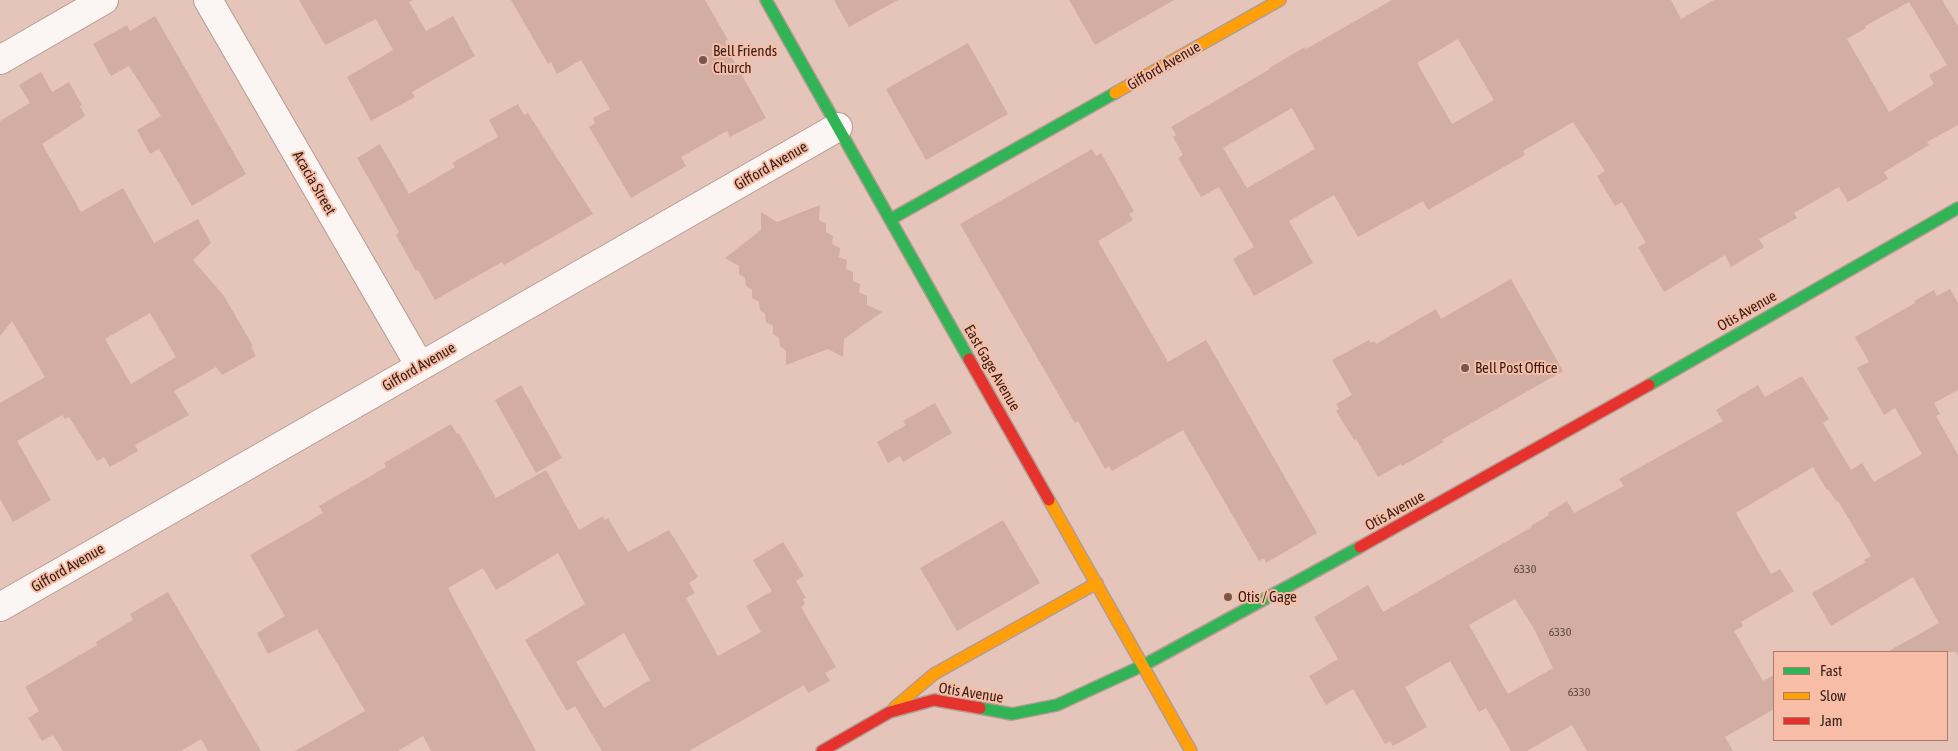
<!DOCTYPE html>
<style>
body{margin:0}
#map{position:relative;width:1958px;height:751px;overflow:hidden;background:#e5c5b9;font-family:"Asap Condensed",sans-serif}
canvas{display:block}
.legend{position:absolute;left:1773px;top:651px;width:175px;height:90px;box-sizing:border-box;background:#f7bda7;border:1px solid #a97d6d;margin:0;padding:6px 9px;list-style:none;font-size:15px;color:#341e16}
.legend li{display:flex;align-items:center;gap:10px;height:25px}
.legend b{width:25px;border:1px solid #a97d6d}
</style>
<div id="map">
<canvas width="1958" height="751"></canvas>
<ul class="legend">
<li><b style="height:6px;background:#30b455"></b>Fast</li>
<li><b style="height:6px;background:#ff9f0a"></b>Slow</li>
<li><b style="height:6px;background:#e5322d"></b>Jam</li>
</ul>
</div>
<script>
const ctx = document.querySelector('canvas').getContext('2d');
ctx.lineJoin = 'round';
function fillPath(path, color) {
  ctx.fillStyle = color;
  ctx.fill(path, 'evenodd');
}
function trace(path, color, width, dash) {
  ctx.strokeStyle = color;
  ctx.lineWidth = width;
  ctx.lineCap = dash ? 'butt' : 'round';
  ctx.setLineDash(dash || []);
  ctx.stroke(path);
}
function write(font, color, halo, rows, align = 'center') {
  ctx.font = font + ' "Asap Condensed",sans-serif';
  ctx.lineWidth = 4;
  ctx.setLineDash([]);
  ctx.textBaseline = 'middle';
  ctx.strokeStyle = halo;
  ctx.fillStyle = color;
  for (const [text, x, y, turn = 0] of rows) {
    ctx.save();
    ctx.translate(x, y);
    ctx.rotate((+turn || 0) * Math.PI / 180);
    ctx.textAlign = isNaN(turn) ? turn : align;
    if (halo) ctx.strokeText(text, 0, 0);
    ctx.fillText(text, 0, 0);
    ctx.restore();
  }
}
fillPath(new Path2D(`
 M299 0H414L409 2 426 31 453 16 475 56 412 92 415 97 371 121 347 77 393 50 376 19 325 45Z
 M511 0H705L728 40 725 41 732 55 731 56 766 118 730 137 727 131 681 157 686 166 631 198 589 127 595 123 593 118 610 109 581 60 557 74 551 62 548 64Z
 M834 0H898L849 27Z
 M1069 0H1174L1095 45Z
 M1392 0H1671L1681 19 1714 0H1942L1958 26V125L1927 142 1929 145 1884 172 1888 179 1848 202 1839 187 1794 213 1797 218 1759 239 1764 247 1731 267 1725 255 1664 292 1638 247 1646 243 1622 202 1615 206 1597 176 1605 171 1573 122 1523 151 1525 155 1428 210 1423 201 1358 237 1334 195 1289 221 1313 263 1254 296 1233 259 1254 247 1219 187 1201 197 1178 158 1183 155 1173 137 1176 135 1171 127 1270 69 1269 68 1305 47 1306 49ZM1909 2 1947 65 1929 75 1934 84 1889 112 1847 39 1866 28 1865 26ZM1458 39 1494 100 1452 124 1417 63ZM1292 108 1315 149 1247 188 1223 148Z
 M155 16 246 174 192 206 159 149 150 154 137 130 161 116 129 66 111 76 93 44 127 25 130 31Z
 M968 43 1008 114 926 160 886 89Z
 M41 72 52 92 69 82 82 105 80 106 85 116 42 144 81 212 123 188 154 243 198 219 211 243 193 260 224 296 253 346 251 347 256 356 222 375 216 367 174 391 189 415 135 445 138 451 110 467 104 457 97 461 69 417 65 419 62 415 17 441 51 500 13 522 0 499V403L45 377 12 321 0 336V121L30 103 19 85ZM150 313 176 357 131 384 105 339Z
 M518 104 524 115 528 113 593 214 504 265 502 262 435 300 418 270 416 271 396 235 399 232 357 158 380 144 409 194 455 167 452 163 498 137 489 120Z
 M1092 149 1096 156 1101 153 1134 211 1129 214 1133 220 1098 241 1168 362 1206 340 1317 533 1266 563 1264 558 1259 561 1183 430 1112 471 1109 466 1105 469 1078 421 1075 423 960 224Z
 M820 205 819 220 826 224V232L833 236 832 244 840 248 839 257 847 260 846 269 853 272V281L860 284 859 292 867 296V305L882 312 844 339 843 357 828 349 786 365V351L780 346 779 338 773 334V326L766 322 765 314 760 310 759 302 752 298V290L746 286 745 278 739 274V266L725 258 761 230V212L777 222Z
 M1511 279 1563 371 1442 440 1444 442 1402 466 1401 464 1378 477 1356 439 1354 440 1336 411 1339 409 1336 404 1352 395 1332 360 1369 340 1370 343 1374 341 1376 344 1436 309 1441 319Z
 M1950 289 1958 303V390L1934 403 1940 414 1936 416 1958 455V656L1956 652H1887L1939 623 1913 577 1831 626 1812 593 1866 562 1864 560 1871 556 1838 501 1837 502 1828 489 1827 490 1813 467 1736 513 1771 574 1780 569 1794 591 1741 622 1743 626 1734 631 1763 681 1774 675V709L1725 737 1733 751H1587L1572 725 1527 751H1511L1486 708 1479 712 1450 661 1405 687 1427 727 1393 746 1390 741 1385 744 1353 689 1326 705 1309 676 1338 659 1314 617 1368 585 1383 612 1532 527 1531 526 1549 515 1548 513 1567 501 1574 513 1624 486 1619 479 1723 421 1716 410 1758 385 1765 397 1802 376 1829 419 1823 423 1851 470 1862 463 1874 482 1922 454 1895 408 1884 415 1857 368 1869 362 1855 337 1915 303 1914 301 1934 290 1937 296ZM1515 599 1533 627 1553 668 1508 694 1469 625Z
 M521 385 562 458 536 473 495 400Z
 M935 403 952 433 903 462 900 456 888 463 877 442 906 425 903 421Z
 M451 424 457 434 459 433 496 498 546 470 579 530 603 516 605 520 608 518 628 552 669 530 698 577 689 583 695 593 686 598 718 656 761 632 746 606 772 591 753 560 783 542 804 576 796 581 806 598 803 599 805 604 801 607 836 667 825 673 830 681 808 693 804 685 689 751H602L575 706 567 711 525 640 585 604 558 553 496 590 483 568 448 588 536 751H431L423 736 398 751H295L365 711 317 629 268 654 257 633 285 616 250 555 323 513 319 506 386 467 384 463ZM624 633 650 680 604 708 576 662Z
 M1003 520 1040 583 957 631 920 568Z
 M168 592 261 751H208L201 739 181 751H63L53 735 42 741 28 718 39 711 25 687 97 645 96 642 133 620 130 614Z`), '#d1aea1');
const street = new Path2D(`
 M208 0 420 366
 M0 60 104 0
 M0 607 838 127`);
const fast = new Path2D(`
 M766 0 969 359
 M891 219 1115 93
 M1649 385 1958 208
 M980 708 1012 714 1057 705 1144 665 1360 547`);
const slow = new Path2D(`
 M1115 93 1280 0
 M1049 500 1191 751
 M895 707 934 674 1097 583`);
const jam = new Path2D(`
 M969 359 1049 500
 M1360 547 1649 385
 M822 751 890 712 934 700 980 708`);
trace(street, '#b49b92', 30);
trace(fast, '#b49b92', 14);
trace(slow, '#b49b92', 14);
trace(jam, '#b49b92', 14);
trace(street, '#fbf6f4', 28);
trace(fast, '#30b455', 11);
trace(slow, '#ff9f0a', 11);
trace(jam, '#e5322d', 11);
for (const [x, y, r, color] of [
 [703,60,5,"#72584f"],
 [1465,368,5,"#72584f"],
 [1228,597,5,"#72584f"]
]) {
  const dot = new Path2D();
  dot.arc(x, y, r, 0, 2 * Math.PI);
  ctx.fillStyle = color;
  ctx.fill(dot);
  trace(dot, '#f7bda7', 2);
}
write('12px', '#5d443a', null, [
 ["6330",1525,569],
 ["6330",1560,632],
 ["6330",1579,692]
]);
write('15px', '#341e16', '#f7bda7', [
 ["Bell Friends",713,51],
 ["Church",713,68],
 ["Bell Post Office",1475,368],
 ["Otis / Gage",1238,597]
], 'left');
write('15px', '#341e16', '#f7bda7', [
 ["Gifford Avenue",1164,66,-30],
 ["Gifford Avenue",771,166,-30],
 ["Acacia Street",314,183,60],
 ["Otis Avenue",1747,311,-30],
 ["Gifford Avenue",419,367,-30],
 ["East Gage Avenue",992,368,60],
 ["Otis Avenue",1395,511,-29],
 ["Gifford Avenue",68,568,-30],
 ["Otis Avenue",971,693,9]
]);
</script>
